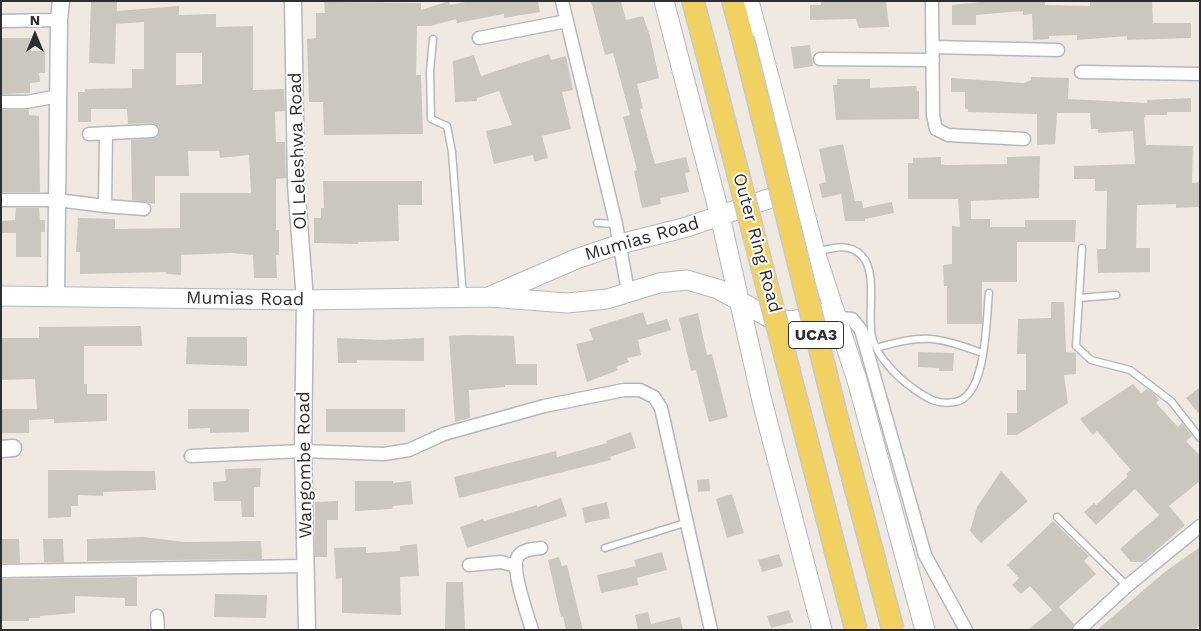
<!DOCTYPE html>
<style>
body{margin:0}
#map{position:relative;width:1201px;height:631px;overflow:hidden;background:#efe9e1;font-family:"Work Sans",sans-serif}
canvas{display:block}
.frame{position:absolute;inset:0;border:2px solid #2e2e2e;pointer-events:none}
.north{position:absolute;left:10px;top:10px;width:50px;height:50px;-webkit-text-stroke:4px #fff;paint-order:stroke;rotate:0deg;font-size:14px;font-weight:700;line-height:20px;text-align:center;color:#2e2e2e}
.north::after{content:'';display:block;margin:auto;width:18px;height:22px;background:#2e2e2e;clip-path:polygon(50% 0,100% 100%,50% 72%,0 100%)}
</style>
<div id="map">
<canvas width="1201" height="631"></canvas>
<div class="frame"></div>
<div class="north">N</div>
</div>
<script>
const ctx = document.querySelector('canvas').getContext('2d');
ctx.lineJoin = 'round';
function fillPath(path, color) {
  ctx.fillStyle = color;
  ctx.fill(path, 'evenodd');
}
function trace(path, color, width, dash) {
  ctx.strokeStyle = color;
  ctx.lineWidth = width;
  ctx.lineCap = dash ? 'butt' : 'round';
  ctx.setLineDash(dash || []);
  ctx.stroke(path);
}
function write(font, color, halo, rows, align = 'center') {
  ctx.font = font + ' "Work Sans",sans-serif';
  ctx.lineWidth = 4;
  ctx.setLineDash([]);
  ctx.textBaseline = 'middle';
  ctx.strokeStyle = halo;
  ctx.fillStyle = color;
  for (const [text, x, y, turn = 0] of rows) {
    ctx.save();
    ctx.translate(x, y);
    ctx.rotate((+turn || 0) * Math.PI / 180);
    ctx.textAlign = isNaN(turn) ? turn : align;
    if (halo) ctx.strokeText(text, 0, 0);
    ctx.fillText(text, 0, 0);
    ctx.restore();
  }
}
fillPath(new Path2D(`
 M91 1H117V11L179 6V15L216 14V27L253 26V90L284 89 285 111 275 112 276 142H285L286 178 276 179V230H279V255H276L277 278H254L253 255 233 253 181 255V275L166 274V272L80 274V252H76L78 218 115 219V229L180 228V193H251L249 155 220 158 219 151H188L189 176H155V204L132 200 131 140 156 138 159 134V127L152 123 128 124 127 109H91V122H78V92H85V89L132 88V69H144V22L116 24 115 64 89 63ZM176 53H202V84L176 85Z
 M449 1 450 5 471 1H538L540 12 504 18V14L457 23 456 19 431 26H417L416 75H421L423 134 324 135 323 102H309L307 39 316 38V13H325L324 2 421 3V10Z
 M591 1H621L626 20 643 16 650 36 659 78 637 84 643 108 640 109 655 164 686 157 690 172 685 173 689 192 660 198 661 204 642 208 634 171 637 170 623 117 630 115 613 53 605 55Z
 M821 1H886L889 27 859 28 856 19 810 20V5H821Z
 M990 1H1045V5L1090 6V1H1152L1153 23H1191V38L1127 40V36L1077 40V35L1049 36V39L1033 40 1032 14 1023 15V11L976 15V25H952V5Z
 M1 38H31V51H45V73H39L40 82 30 83V93L1 94Z
 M810 45 813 66 794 69 791 47Z
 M549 54 551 60 566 56 573 90 562 92 571 129 542 136 548 158 534 162 533 155 494 164 486 131 512 125 499 91 477 98V101L455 102 453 61 474 55 481 76Z
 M1031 77 1069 78 1068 99 1147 103V100L1191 98V112H1167V115H1146L1144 118 1146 145 1193 146 1192 183 1200 182V207L1176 208V204L1137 205 1136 248H1150V272L1098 273 1097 249H1106L1107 191H1095V179H1074V166L1135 164 1133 131 1098 133V129H1091L1090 113H1057L1055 144 1037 145V114L968 112V109H965V92H951V78L1024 83 1031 80Z
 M837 79H870V88L916 86 917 91H919V119L836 120 833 85H837Z
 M1 110H29V115L39 116 40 192H1Z
 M843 144 855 201H862L863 208 892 202 894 213 865 219V221H845L841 194 822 198 819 184 826 182 819 149Z
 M1040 156 1039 198 971 201V219H990V227H1025V220H1076L1075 242H1017V282H982V324H947V286H944L943 265 952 264V226L960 227 958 199H908V163H913V158L941 157V164L946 165 1007 164V157Z
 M323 181H422V205H398L399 241 358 242V244L314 243V218H321V208H324Z
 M16 208H39L40 220H45V232H41V257H16V233H1V221L15 220Z
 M1051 302H1064L1066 352 1076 353V374L1064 375 1068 403 1017 435H1007V413H1017V390H1026V354H1017L1018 319 1051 318Z
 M643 312 647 325 667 319 671 330 638 340 641 355 627 358 629 362 616 367 618 370 587 382 576 344 593 340 589 329Z
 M698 313 707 355 712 354 728 417 709 422 696 370 691 371 679 318Z
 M141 326 142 346H84V384H87V394H107V421L54 423V419L29 420V433H1V409H37L35 379 2 380 1 338H39V327Z
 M467 335 514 336 516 364H537V385H505V387L469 390 470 418 455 422 449 336Z
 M187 337H247V366L186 364Z
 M337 338 381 340 424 338V361L357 360V363H338Z
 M918 352 954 353 953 371H939V368L918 367Z
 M1133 384 1141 393 1147 389 1154 394 1159 400 1156 403 1178 427 1182 423 1192 436 1186 441 1200 456V481L1169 506 1185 525 1143 562H1131L1120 549 1159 515 1135 489 1096 525 1084 512 1094 503 1096 505 1128 476 1126 474 1131 470 1097 431 1093 435 1080 419Z
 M1200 387V415L1186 398Z
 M188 409H249V432L210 433V428L188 429Z
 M326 409H405V432H326Z
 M631 432 636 448 610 457 611 460 459 498 454 477 556 451 557 457 607 443 606 441Z
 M261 468 260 487H254V517H242L241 501H214L213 482 226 481 225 469Z
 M48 470 155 471 156 490 103 492V496L78 495V506H71V517L48 518Z
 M1001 471 1028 501 981 543 970 531 977 507Z
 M709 479 710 491 698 492 697 480Z
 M355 481H393V483L411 481 413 504 393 506 392 509 355 511Z
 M732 494 744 533 727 538 716 499Z
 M561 498 567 516 467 548 460 527 483 519 484 521 537 505V507Z
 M338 501V520H327V557H315V502Z
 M607 502 610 518 585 523 582 508Z
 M1053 521 1089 556 1084 561 1096 574 1059 607 1074 624 1071 630H1028L1052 610 1030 586 1021 594 1012 585 1019 578 1007 565Z
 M143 537 185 542 261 541 262 559 87 561V539Z
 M1 539H19L20 563H1Z
 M43 539H63L64 562H44Z
 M417 544 419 576 400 577 401 615 342 613V578L336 579 334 548 366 547V553L400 551V546Z
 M1200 547V625L1194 630H1097L1166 571Z
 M662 552 667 570 637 578 638 585 601 593 597 575 636 566 634 560Z
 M779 554 783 566 762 572 758 560Z
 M559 557 562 566 567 565 583 630H566L563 616 561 617 548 560Z
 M137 577V606H125V598L75 596V613L40 616V618H29V621H1V579Z
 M446 582H463L465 630H445Z
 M215 594 267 595 266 618 214 617Z
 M789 610 793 622 771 628 767 616Z
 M648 612 651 624 680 617 683 630H638L635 615Z`), '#cbc7bf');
const service = new Path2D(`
 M433 39 430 71 431 119 447 126 452 152 463 296
 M597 223 616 224
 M816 252C832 248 849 242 862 256 878 273 867 314 872 337 877 357 897 377 914 389 928 399 938 405 955 402 987 397 986 319 989 293
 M1116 295 1079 298 1076 346 1091 360 1130 370 1171 401 1200 438
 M1079 298 1082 248
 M876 348C923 334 936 336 982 353
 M1057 517 1127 586
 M605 548 688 522`);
const minor = new Path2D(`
 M562 1 616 224 628 292
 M932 1 933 115 936 129 948 135 1024 139
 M1 21 59 20
 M479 38 567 21
 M933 47 1058 50
 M820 59 933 60
 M1081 72 1200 74
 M1 102H27L58 96
 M89 134 152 131
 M1 200H57L105 206 106 133
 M105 206 144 209
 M836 321 840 318 852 319 861 330 925 555 966 630
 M191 456 303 451 384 454 409 450 444 434 544 406 624 390H640L654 397 661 408 711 630
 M469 565 501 562 516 566
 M1 571 306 566
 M157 616 158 630
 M532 630C528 616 509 565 519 555 525 549 533 549 541 548
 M1079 630 1127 586 1200 526`);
const tertiary = new Path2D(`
 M293 1 296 184 305 300 303 451 307 630
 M56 296 59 20 61 1
 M1 449 13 448`);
const secondary = new Path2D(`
 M664 1 720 216 762 401 822 630
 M749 1 815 252 857 380 925 630
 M1 296 305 300 489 297 567 303 607 299 659 283 687 280 718 289 770 318 792 321 833 311
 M491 296 576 259 620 244 687 227 794 190`);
const primary = new Path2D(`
 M693 1 706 50
 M733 1 743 39`);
trace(service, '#b4b7c1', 9);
trace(minor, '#b4b7c1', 15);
trace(tertiary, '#b4b7c1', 19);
trace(secondary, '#b4b7c1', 21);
trace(primary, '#c9c9c9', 24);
trace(service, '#fff', 6);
trace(minor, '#fff', 12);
trace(tertiary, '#fff', 16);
trace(secondary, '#fff', 19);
trace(primary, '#f2d163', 21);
const primaryBridge = new Path2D(`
 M743 39 836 414 893 630
 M706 50 856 630`);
trace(primaryBridge, '#c9c9c9', 24, []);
trace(primaryBridge, '#f2d163', 21);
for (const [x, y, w] of [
 [816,335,55]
]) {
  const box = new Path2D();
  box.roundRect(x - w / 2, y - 13.5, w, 27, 4);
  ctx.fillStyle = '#fff';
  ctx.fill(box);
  trace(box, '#2e2e2e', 1);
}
write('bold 16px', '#2e2e2e', null, [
 ["UCA3",816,335]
]);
write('18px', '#2e2e2e', '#fff', [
 ["Ol Leleshwa Road",298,151,-92],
 ["Mumias Road",642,239,-16],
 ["Outer Ring Road",757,243,75],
 ["Mumias Road",245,299,1],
 ["Wangombe Road",305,465,-91]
]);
</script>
